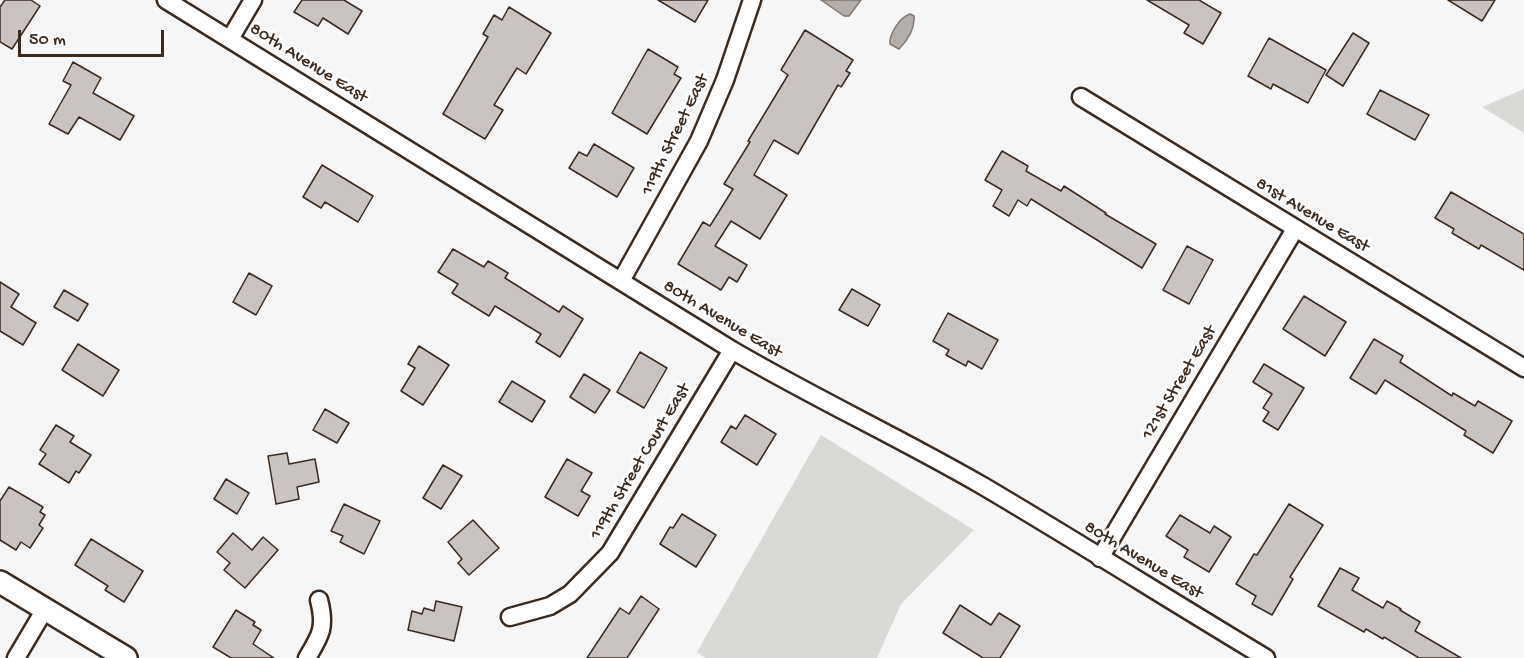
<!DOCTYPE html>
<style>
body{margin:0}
#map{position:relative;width:1524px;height:658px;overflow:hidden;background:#f7f6f6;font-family:"Gochi Hand",sans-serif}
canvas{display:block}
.scale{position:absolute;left:18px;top:30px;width:146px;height:27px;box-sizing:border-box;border:3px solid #3b2a1e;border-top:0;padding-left:8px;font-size:18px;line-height:21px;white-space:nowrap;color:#3b2a1e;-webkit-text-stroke:4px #fff;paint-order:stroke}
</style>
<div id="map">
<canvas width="1524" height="658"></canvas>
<div class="scale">50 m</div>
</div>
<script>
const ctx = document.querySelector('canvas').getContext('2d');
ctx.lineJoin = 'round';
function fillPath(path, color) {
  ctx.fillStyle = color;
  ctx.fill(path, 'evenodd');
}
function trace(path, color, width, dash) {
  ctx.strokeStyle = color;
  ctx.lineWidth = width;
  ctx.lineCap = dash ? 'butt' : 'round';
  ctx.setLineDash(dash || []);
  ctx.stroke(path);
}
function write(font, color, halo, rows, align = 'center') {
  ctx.font = font + ' "Gochi Hand",sans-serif';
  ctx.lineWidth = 5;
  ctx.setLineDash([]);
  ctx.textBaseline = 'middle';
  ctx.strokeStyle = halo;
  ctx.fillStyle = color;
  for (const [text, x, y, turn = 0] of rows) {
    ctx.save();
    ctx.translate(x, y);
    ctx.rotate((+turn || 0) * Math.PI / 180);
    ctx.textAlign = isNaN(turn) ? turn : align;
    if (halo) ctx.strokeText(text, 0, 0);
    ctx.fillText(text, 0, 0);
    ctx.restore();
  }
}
fillPath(new Path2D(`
 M1524 89V133L1482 107Z
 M821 435 974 530 901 604 877 658H705L697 652Z`), '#dbd9d6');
const water = new Path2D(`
 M821 0H861L849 16H844Z
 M910 14 914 16C915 28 908 40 899 49L890 44C889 34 900 17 910 14Z`);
fillPath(water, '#b4aeaa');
trace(water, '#847972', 1.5);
const building = new Path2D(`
 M5 0H31L40 6 12 49 0 42V7Z
 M302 0H344L362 11 348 34 323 18 318 26 294 12Z
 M658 0H708L695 22Z
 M1147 0H1199L1221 13 1203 44 1184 33 1189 25Z
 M1448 0H1495L1482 21Z
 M509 7 551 33 526 74 517 68 494 105 503 110 485 139 443 114 488 37 483 34 494 15 502 20Z
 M805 30 853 60 846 71 850 73 841 87 838 85 798 154 774 140 754 175 787 195 760 239 731 221 715 246 747 265 737 282 729 277 721 290 678 264 703 222 710 226 733 189 724 184 750 142 748 141 788 75 781 70Z
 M1353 33 1369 43 1343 86 1326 75Z
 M1269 38 1326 70 1308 103 1273 84 1271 89 1248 76Z
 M648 49 678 67 674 74 681 78 647 134 612 113Z
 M73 62 101 78 93 93 134 116 120 140 79 117 68 134 49 124 71 85 63 81Z
 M1380 90 1429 115 1415 140 1367 114Z
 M594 144 634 168 617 197 569 168 579 152 587 156Z
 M1002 151 1028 166 1026 171 1061 191 1064 186 1106 213 1105 214 1156 244 1142 268 1031 199 1027 206 1018 200 1009 216 993 206 1002 190 985 180Z
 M322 165 373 196 358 222 325 202 321 208 303 197Z
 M1451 192 1524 234V270L1481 245 1479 249 1452 233 1454 229 1435 218Z
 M1187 246 1213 260 1189 304 1163 290Z
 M453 249 484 267 488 261 508 273 505 278 559 312 563 306 583 319 560 357 536 342 541 334 495 306 489 316 452 293 458 284 438 272Z
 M249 273 272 286 256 315 233 302Z
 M0 282 19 294 11 307 36 323 23 345 0 331Z
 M852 289 880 305 868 326 839 310Z
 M64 290 88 304 78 321 54 307Z
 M1304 296 1346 322 1325 356 1283 329Z
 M948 313 998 340 982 369 968 361 966 366 946 355 949 350 933 341Z
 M1374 339 1403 356 1400 362 1452 396 1453 393 1475 406 1478 401 1512 421 1493 453 1464 435 1466 431 1385 380 1376 394 1350 378Z
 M78 344 119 370 103 396 62 370Z
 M419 346 449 365 423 405 401 391 415 368 408 364Z
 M640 352 667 368 644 408 617 392Z
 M1264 364 1304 388 1278 430 1263 421 1269 412 1263 408 1272 394 1253 382Z
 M584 374 610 390 595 413 570 397Z
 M512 381 545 401 532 422 499 402Z
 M325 409 349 423 337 443 313 430Z
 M745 415 776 434 757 465 721 442 731 426 736 429Z
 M56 425 74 436 70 442 91 455 79 473 76 471 69 483 39 464 46 454 40 450Z
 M287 453 289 464 315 459 319 482 297 487 299 499 276 504 268 456Z
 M567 459 592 473 581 491 590 496 578 516 545 497Z
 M443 465 462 476 441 509 423 498Z
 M226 479 249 493 237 514 214 499Z
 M9 487 43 507 40 512 45 515 39 525 43 528 30 548 21 542 16 550 0 540V501Z
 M344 504 380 521 364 554 340 542 343 536 331 531Z
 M1289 504 1323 525 1290 577 1293 579 1272 615 1252 604 1256 596 1236 584 1254 554 1257 555Z
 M682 514 716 535 696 567 660 544 670 527 673 528Z
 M1180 515 1210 533 1214 526 1231 537 1209 572 1184 557 1188 550 1166 536Z
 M473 520 499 548 469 575 458 563 462 559 448 542Z
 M233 533 252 550 263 537 278 550 245 588 224 570 230 563 217 552Z
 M91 539 143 571 124 602 105 590 108 586 75 565Z
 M1340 568 1359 578 1352 590 1383 608 1387 601 1401 609 1400 610 1420 622 1415 631 1461 658H1419L1384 637 1383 639 1366 629 1364 632 1318 606Z
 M641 596 659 609 627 658H587L620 608 629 614Z
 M436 601 462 607 454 641 408 630 412 611 422 614 424 608 434 611Z
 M960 605 991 625 999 613 1020 626 1000 658H983L943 633Z
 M236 610 255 622 253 625 261 630 253 644 274 658H231L213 647Z`);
fillPath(building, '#c9c3c1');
trace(building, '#3b2a1e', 1.5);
const minor = new Path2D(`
 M166 0 732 350C814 398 900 438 983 486 1078 542 1171 601 1266 658
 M230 39 253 0
 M1081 97 1524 368
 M621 281 699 141 725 80 752 0
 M1100 558 1295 229
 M510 617 550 606 570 594 610 553 732 350
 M16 658 45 609
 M307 658C321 635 326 627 319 600`);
const tertiary = new Path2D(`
 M0 582 126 658`);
trace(minor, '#3b2a1e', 21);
trace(tertiary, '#3b2a1e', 26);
trace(minor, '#fff', 16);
trace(tertiary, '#fff', 21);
write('18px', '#3b2a1e', '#fff', [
 ["80th Avenue East",308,64,32],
 ["119th Street East",676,135,-64],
 ["81st Avenue East",1312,216,31],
 ["80th Avenue East",722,320,31],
 ["121st Street East",1180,383,-59],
 ["119th Street Court East",641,462,-59],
 ["80th Avenue East",1143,561,31]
]);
</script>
